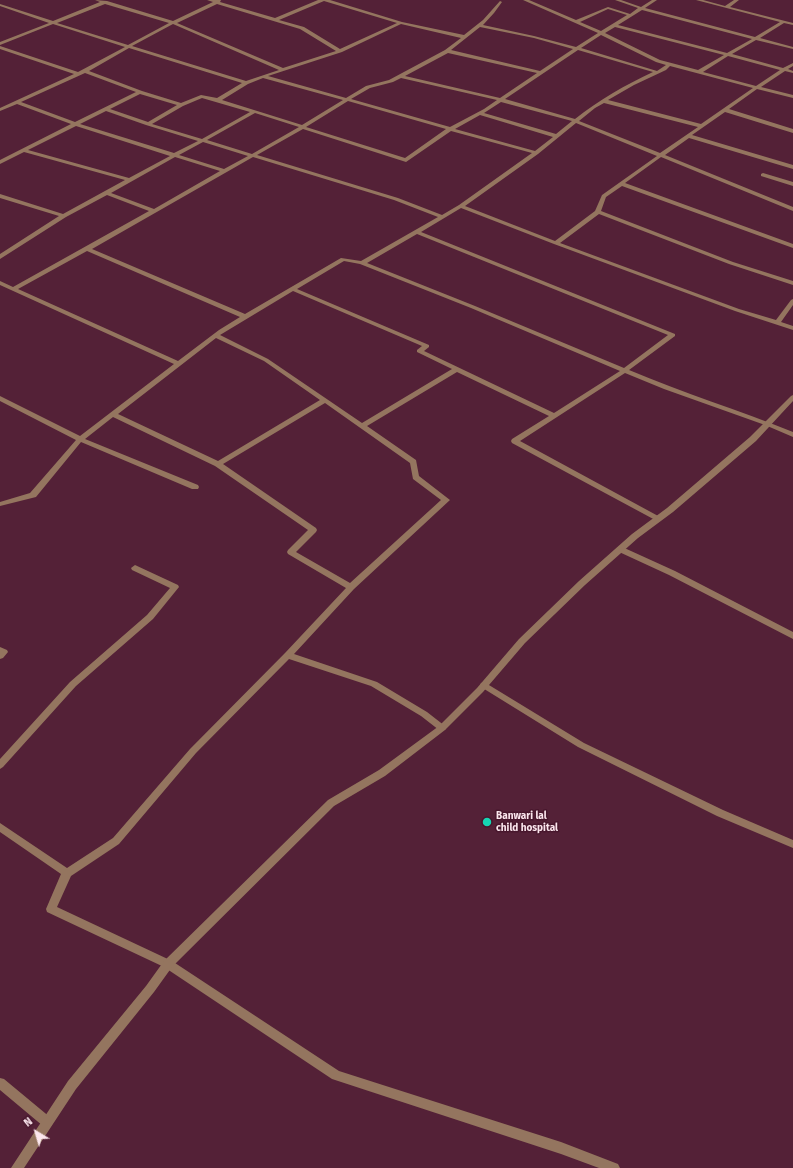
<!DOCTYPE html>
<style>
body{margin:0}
#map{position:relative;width:793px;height:1168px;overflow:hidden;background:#542137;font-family:"Fira Sans",sans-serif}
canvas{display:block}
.north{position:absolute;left:16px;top:1112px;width:40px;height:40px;-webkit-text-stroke:3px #48172d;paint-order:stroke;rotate:322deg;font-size:11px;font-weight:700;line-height:16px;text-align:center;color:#fbe6ed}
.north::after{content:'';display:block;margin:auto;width:14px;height:18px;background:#fbe6ed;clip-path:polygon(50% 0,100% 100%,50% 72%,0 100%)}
</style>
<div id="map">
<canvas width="793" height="1168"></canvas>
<div class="north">N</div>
</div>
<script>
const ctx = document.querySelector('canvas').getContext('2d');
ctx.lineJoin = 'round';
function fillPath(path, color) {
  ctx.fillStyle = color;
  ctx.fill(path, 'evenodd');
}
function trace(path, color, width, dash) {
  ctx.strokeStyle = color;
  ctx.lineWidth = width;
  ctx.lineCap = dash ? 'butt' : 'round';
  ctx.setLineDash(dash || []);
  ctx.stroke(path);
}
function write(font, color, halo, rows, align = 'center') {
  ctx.font = font + ' "Fira Sans",sans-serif';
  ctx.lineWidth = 3;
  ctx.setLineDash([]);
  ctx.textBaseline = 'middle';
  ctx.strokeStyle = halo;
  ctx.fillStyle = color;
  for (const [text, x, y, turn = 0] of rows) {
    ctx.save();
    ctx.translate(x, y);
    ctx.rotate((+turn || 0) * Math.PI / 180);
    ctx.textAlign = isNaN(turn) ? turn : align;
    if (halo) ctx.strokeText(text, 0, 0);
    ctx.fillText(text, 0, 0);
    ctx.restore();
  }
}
fillPath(new Path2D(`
 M95 0 107 1 173 21 213 2 207 0H221L220 2 275 18 318 0H330L402 22 464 35 483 20 500 1 502 2 494 13 483 25 534 36 576 47 598 33 523 0H529L576 20 608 7 630 14 638 8 615 0H621L641 7 652 0H657L645 8 755 37 780 22 696 0H703L725 6 734 0H739L730 7 793 23V25L784 23 760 38 793 47V49L756 40 732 54 783 68 793 63V66L788 69 793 71V73L785 71 761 87 793 95V98L757 89 729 109 793 129V133L725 112 692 135 793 165V169L689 138 665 155 793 207V211L661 157 625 183 793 244V248L622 186 606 197 601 211 733 262 793 281V285L729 264 599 214 560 243 739 309 776 320 791 300 793 299V305L781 322 793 326V330L735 311 554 244 461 208 421 232 675 334V336L629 370C683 393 739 410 793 432V437L765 425 664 389 625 373 520 441 660 517 661 519 657 521 512 443 511 441 512 439 549 416 457 372 367 426 416 460 419 476 450 500 354 589 294 654 377 682 427 712 445 726 446 728 445 730H439L421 716 371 686 289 659 196 753 119 844 71 876 57 907 172 961 339 1071 561 1142 618 1164 620 1168H599L561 1154 332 1079 164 967 47 912 46 909 61 874 0 832V823L67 868 113 838 190 749 285 653 346 588 288 554 287 552 288 550 308 530 215 466 113 417 85 439 198 485 199 487 198 489H192L81 442 36 497 0 506V502L30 493 76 440 0 401V396L80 436 174 364 0 285V281L13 287 149 211 107 195 66 217 0 259V254L59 216 0 198V194L63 214 125 180 24 152 0 164V160L71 124 17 104 0 111V108L74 74 0 49V46L78 72 125 47 53 24 0 45V42L49 23 0 6V4L53 21 100 2ZM324 1 397 23 340 49 304 27 279 20ZM105 4 169 23 128 45 57 23ZM217 4 300 29 336 51 283 68 177 23ZM608 9 627 15 601 31 580 22ZM642 10 752 39 727 53 618 25ZM173 24 279 70 246 81 132 46ZM401 24 461 38 445 50 389 80 366 86 346 98 268 76 342 52ZM480 27 534 38 573 49 540 71 451 50ZM615 27 724 55 698 70 660 60 605 33ZM601 35 656 62 666 65 657 71 581 48ZM129 48 242 83 217 98 201 95 181 103 142 91 89 71ZM578 50 653 72C625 85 599 100 575 119L505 99ZM448 53 537 73 500 98 405 76ZM728 56 780 70 756 86 703 72ZM670 66 753 88 701 124 608 100 634 85 666 70ZM85 73 136 92 75 122 21 102ZM263 78 343 100 302 125 222 100 248 84ZM401 78 497 100 484 109 450 127 351 99 370 88 393 82ZM140 94 177 105 148 122 110 109ZM202 98 250 112 202 139 152 124 183 106ZM348 101 446 129 405 158 306 127ZM501 102 572 121 556 134 484 113ZM604 103 698 127 660 153 579 121 595 108ZM106 111 146 125 198 141 174 153 80 124ZM255 113 299 127 252 154 207 140ZM480 115 553 137 535 151 455 129ZM576 123 657 156 602 195 595 211 555 241 465 206 538 154ZM76 126 170 156 129 178 28 150ZM303 129 406 162 451 131 532 153 459 205 442 215 398 198 257 155ZM203 142 248 156 224 169 179 155ZM175 157 220 171 154 209 111 193ZM253 157 394 200 438 217 361 261 341 258 245 314 92 249ZM417 234 668 335 624 368 475 306 367 263ZM87 251 240 317 219 330 178 361 18 289ZM344 261 360 264 471 308 620 371 554 413 424 351 429 347V345L297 289ZM293 291 422 346 417 350V352L452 369 362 423 268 359 220 335ZM216 338 264 361 320 400 218 461 118 414ZM325 403 410 463 413 479 441 500 350 583 296 552 316 532 317 530 316 528 223 464Z
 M763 173 793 182V186L761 176V174Z
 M620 546 675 571 793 632V639L669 575 617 551 616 549Z
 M135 565 178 585 179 587 153 619 76 686 3 767 0 769V759L70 682 147 615 170 588 132 570 131 568Z
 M0 647 7 650 8 652 3 658 0 659Z
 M484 682 584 743 723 810 793 840V848L717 816 578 747 481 687 480 685 481 683Z
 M0 1078 4 1079 51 1118 53 1122 51 1126 47 1127 43 1126 0 1090Z`), '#94755f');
fillPath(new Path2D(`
 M793 395V401L756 441 673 512 638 538 585 585 525 643 483 692 445 730 385 776 334 806 172 967 154 992 76 1089 24 1168H11L68 1081 146 986 164 961 328 800 379 770 439 726 477 688 519 639 579 581 632 534 667 508 750 437 791 396Z`), '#94755f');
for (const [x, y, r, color] of [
 [487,822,5,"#16d5b3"]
]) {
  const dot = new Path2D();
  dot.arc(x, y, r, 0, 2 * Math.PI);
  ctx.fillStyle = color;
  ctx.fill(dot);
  trace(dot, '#48172d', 1.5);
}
write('bold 10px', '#fbe6ed', '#48172d', [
 ["Banwari lal",496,816],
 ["child hospital",496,828]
], 'left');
</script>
